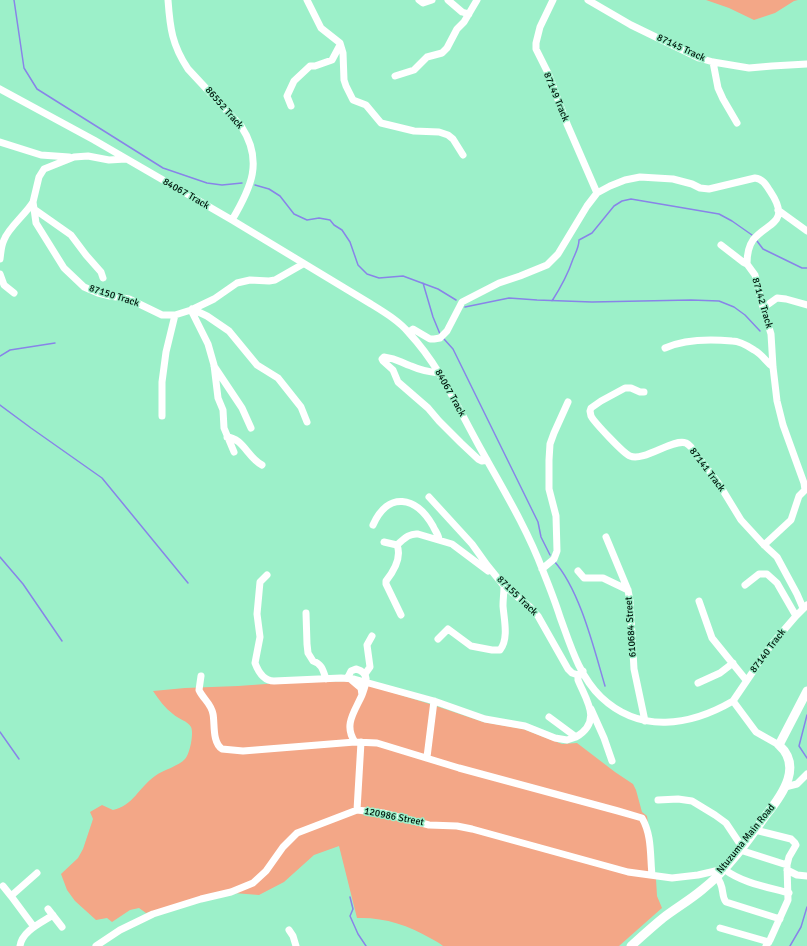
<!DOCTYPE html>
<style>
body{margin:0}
canvas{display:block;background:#9cf0c9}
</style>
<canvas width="807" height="946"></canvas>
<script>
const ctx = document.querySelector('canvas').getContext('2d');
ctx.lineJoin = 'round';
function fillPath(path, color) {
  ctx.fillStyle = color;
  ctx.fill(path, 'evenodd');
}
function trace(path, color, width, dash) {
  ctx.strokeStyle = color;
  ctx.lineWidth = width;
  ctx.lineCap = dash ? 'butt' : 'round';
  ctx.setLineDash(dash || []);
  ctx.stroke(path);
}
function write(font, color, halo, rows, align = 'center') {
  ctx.font = font + ' Signika,sans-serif';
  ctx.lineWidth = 3;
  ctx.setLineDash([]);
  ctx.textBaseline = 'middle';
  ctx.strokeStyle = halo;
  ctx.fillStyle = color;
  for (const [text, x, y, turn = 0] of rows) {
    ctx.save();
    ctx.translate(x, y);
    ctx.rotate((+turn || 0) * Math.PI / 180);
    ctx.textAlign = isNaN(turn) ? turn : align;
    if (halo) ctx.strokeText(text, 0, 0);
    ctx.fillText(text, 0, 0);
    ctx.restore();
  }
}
fillPath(new Path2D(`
 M706 0H798L794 1 775 13 754 20 729 8Z
 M355 681 433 705 483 722 523 729 562 744 577 743 615 772 633 784 636 790 642 812 647 816 652 853 656 879 657 896 662 908 619 946H443C440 943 435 941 430 938 408 925 383 917 357 918L339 846 314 855 284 882 259 895 221 892 146 913 139 908 130 910 112 922 107 918 96 920 75 901 67 890 61 874 78 858 83 849 93 819 90 812 102 805 113 810C133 806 139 787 155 776 163 770 179 766 185 759 190 754 194 733 191 727 188 721 178 719 173 714 165 708 159 700 153 691L185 688 238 686 280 683Z`), '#f3a787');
trace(new Path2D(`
 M14 0 24 68 37 89 163 168 207 183 222 185 242 183
 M255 185 269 189 280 196 294 214 307 220 319 218 330 220 334 225 342 230 350 242 358 265 367 274 379 278 403 276 438 289 456 300
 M757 241 763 249 802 268H807
 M423 283 433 317 440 334
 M552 301C561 287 568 274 573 259 576 252 579 247 579 240L592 233 614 206 622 201 631 199 719 214 732 221 752 235
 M465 307 509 298 537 300 592 302 691 300 719 301 734 307 745 315 760 331
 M444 339 453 349 538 522 541 537 550 555
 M0 356 10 350 55 343
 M0 405 31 428 102 478 188 583
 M0 557 23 584 62 641
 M554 561C580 590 594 649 605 686
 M807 715 799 746 807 758
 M0 732 19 759
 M350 897 353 909 350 916 358 934 366 946
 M790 946 801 927 807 907`), '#8884e8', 1.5);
trace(new Path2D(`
 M168 0C170 28 172 45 188 69L241 126C264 161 251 188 232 220
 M307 0 321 28 340 43 343 53 344 80 346 86 353 100 366 105 381 123 414 131 439 132 448 135 453 139 463 155
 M419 0 423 3 432 0
 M448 0 462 12 469 14
 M553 0 540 27 536 43V49L549 75 567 124 597 193
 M588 0 631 25 699 58 713 62 749 68 772 66 807 64
 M713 62 718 88 723 99 737 123
 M395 76 414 70 427 57 442 53 447 48 457 29 464 22 477 0
 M0 89 94 140 232 220 371 304C384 312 399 321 409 333 439 365 457 406 478 444 501 486 526 526 543 571 549 586 555 601 560 617 570 644 579 676 601 697 640 734 690 726 733 701L756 732 779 745
 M291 106 287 96 294 81 310 66H315L332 60 340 45
 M0 142 41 155 69 157
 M126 159 109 160 88 156 74 157 44 169 39 177 33 202 36 223 64 268 84 287 98 293 110 296 129 299 162 315H175L191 310 214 299 237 283 250 280 269 281 275 280 303 264
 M34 209 71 235 86 255 101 272 103 278
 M778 210 807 231
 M721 245 743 262 747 264
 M0 259C1 252 1 246 4 240 8 228 26 214 33 202
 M0 274 4 285 14 293
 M763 308 777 298 786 299 807 305
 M192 309 207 316 229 331 257 365 278 378 301 407 307 422
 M191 310 208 344 214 365 218 398 223 410 224 428 234 452
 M409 332 413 329 430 339H434L440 338 447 331 462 302 499 283 520 276 547 265 558 254 587 206 597 193 610 186 625 180 640 177 673 179 692 184 700 188 709 189 755 178C763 179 766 185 770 191 792 224 767 222 753 240 748 247 747 256 747 264L755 275 763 308 771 334 773 367 777 401 783 425 804 483 805 490 799 496 791 520 764 545
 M665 348C685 339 710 339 732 341 740 341 748 346 754 350 763 355 766 362 773 367
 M214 366 242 408 251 428
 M439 373C430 372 420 370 411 366 399 362 399 359 384 357L382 359 383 361 393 370 398 382 428 408 439 421 461 443 478 459 482 461 487 460
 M644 392H640L631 388H625L601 401 591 408 590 411 591 416C594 422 624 454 630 456 644 462 673 438 686 443 688 444 690 446 691 447L719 484 741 520 764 545 777 557 797 594 803 608
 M162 416V382L166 352 175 315
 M227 437C243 438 248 458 262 465
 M429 497 472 544 487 565 504 586 530 607 538 616 568 669 572 673 578 675 583 671
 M373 525C388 491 416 496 433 526 435 531 439 535 439 540
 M606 537 628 590 630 601 634 669 645 721
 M384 542 397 545C404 539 409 533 418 534L452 544 488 571
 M397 545C402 558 394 571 386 581V584L401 615
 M542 569 554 559 557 551 556 516 549 489V460L550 444 554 433 568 402
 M578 571 584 578H603L628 590
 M267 575 260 582 257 614 260 637 255 663C258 671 264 681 274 681L341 678 354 679 434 701 485 719 525 726 555 738 567 740 576 737
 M745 585 759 574H767L777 583 796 616
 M699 601 712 638 746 680
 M306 613 307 644 308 653 313 661C322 664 323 670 326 679
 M438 639 448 629 471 646 492 650H500C509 639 504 619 503 606 503 599 504 593 504 586
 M356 669C371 673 366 684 362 695L361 688 348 677 351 671Z
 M365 674 370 667 367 645 372 636
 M201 676 199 690C203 699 211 703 213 714 215 724 212 742 222 749L243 751 355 742 377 743 459 768 618 811 642 818C652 835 650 856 652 875
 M698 683 720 673 733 663
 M733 701 771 645 796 616 807 605
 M591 709 604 738 612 761
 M549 717 576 737C603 721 586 700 578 680V675
 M355 742C343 725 355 711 362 695
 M427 757 434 701
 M785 787 797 784 807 774
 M658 800 678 799 692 801 715 815 726 823 742 847
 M357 810 361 742
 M755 830 791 839 795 843 796 845 789 857 787 865 788 900 770 940 766 946
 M740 850 787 865
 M787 870 797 875 807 876
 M716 876C726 888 720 894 726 902L780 919
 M3 886 11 896
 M48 909 62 927
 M34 927 11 896 37 873
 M720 928 769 942
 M289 930 293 936 296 946
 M20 946C22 931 41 923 53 915
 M96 946 120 930 153 914 201 899 231 892 253 883 266 871 283 847 297 833 357 810 383 813 429 825 457 826 472 829 628 872 672 878 698 875 724 869C742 883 767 887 789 893`), '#fff', 7);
trace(new Path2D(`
 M631 946C641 937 652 927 663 918 676 908 690 900 703 889 728 869 748 841 766 815 775 804 784 792 788 779 792 766 789 754 779 745L807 691`), '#fff', 9);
write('10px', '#00170d', '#9cf0c9', [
 ["87145 Track",681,48,25],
 ["87149 Track",556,97,68],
 ["86552 Track",224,108,49],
 ["84067 Track",186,194,30],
 ["87150 Track",114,296,18],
 ["87142 Track",762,303,74],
 ["84067 Track",450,393,61],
 ["87141 Track",707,470,53],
 ["87155 Track",517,596,44],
 ["610684 Street",631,627,-94],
 ["87140 Track",768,651,-53],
 ["120986 Street",394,817,11],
 ["Ntuzuma Main Road",746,839,-51]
]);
</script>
